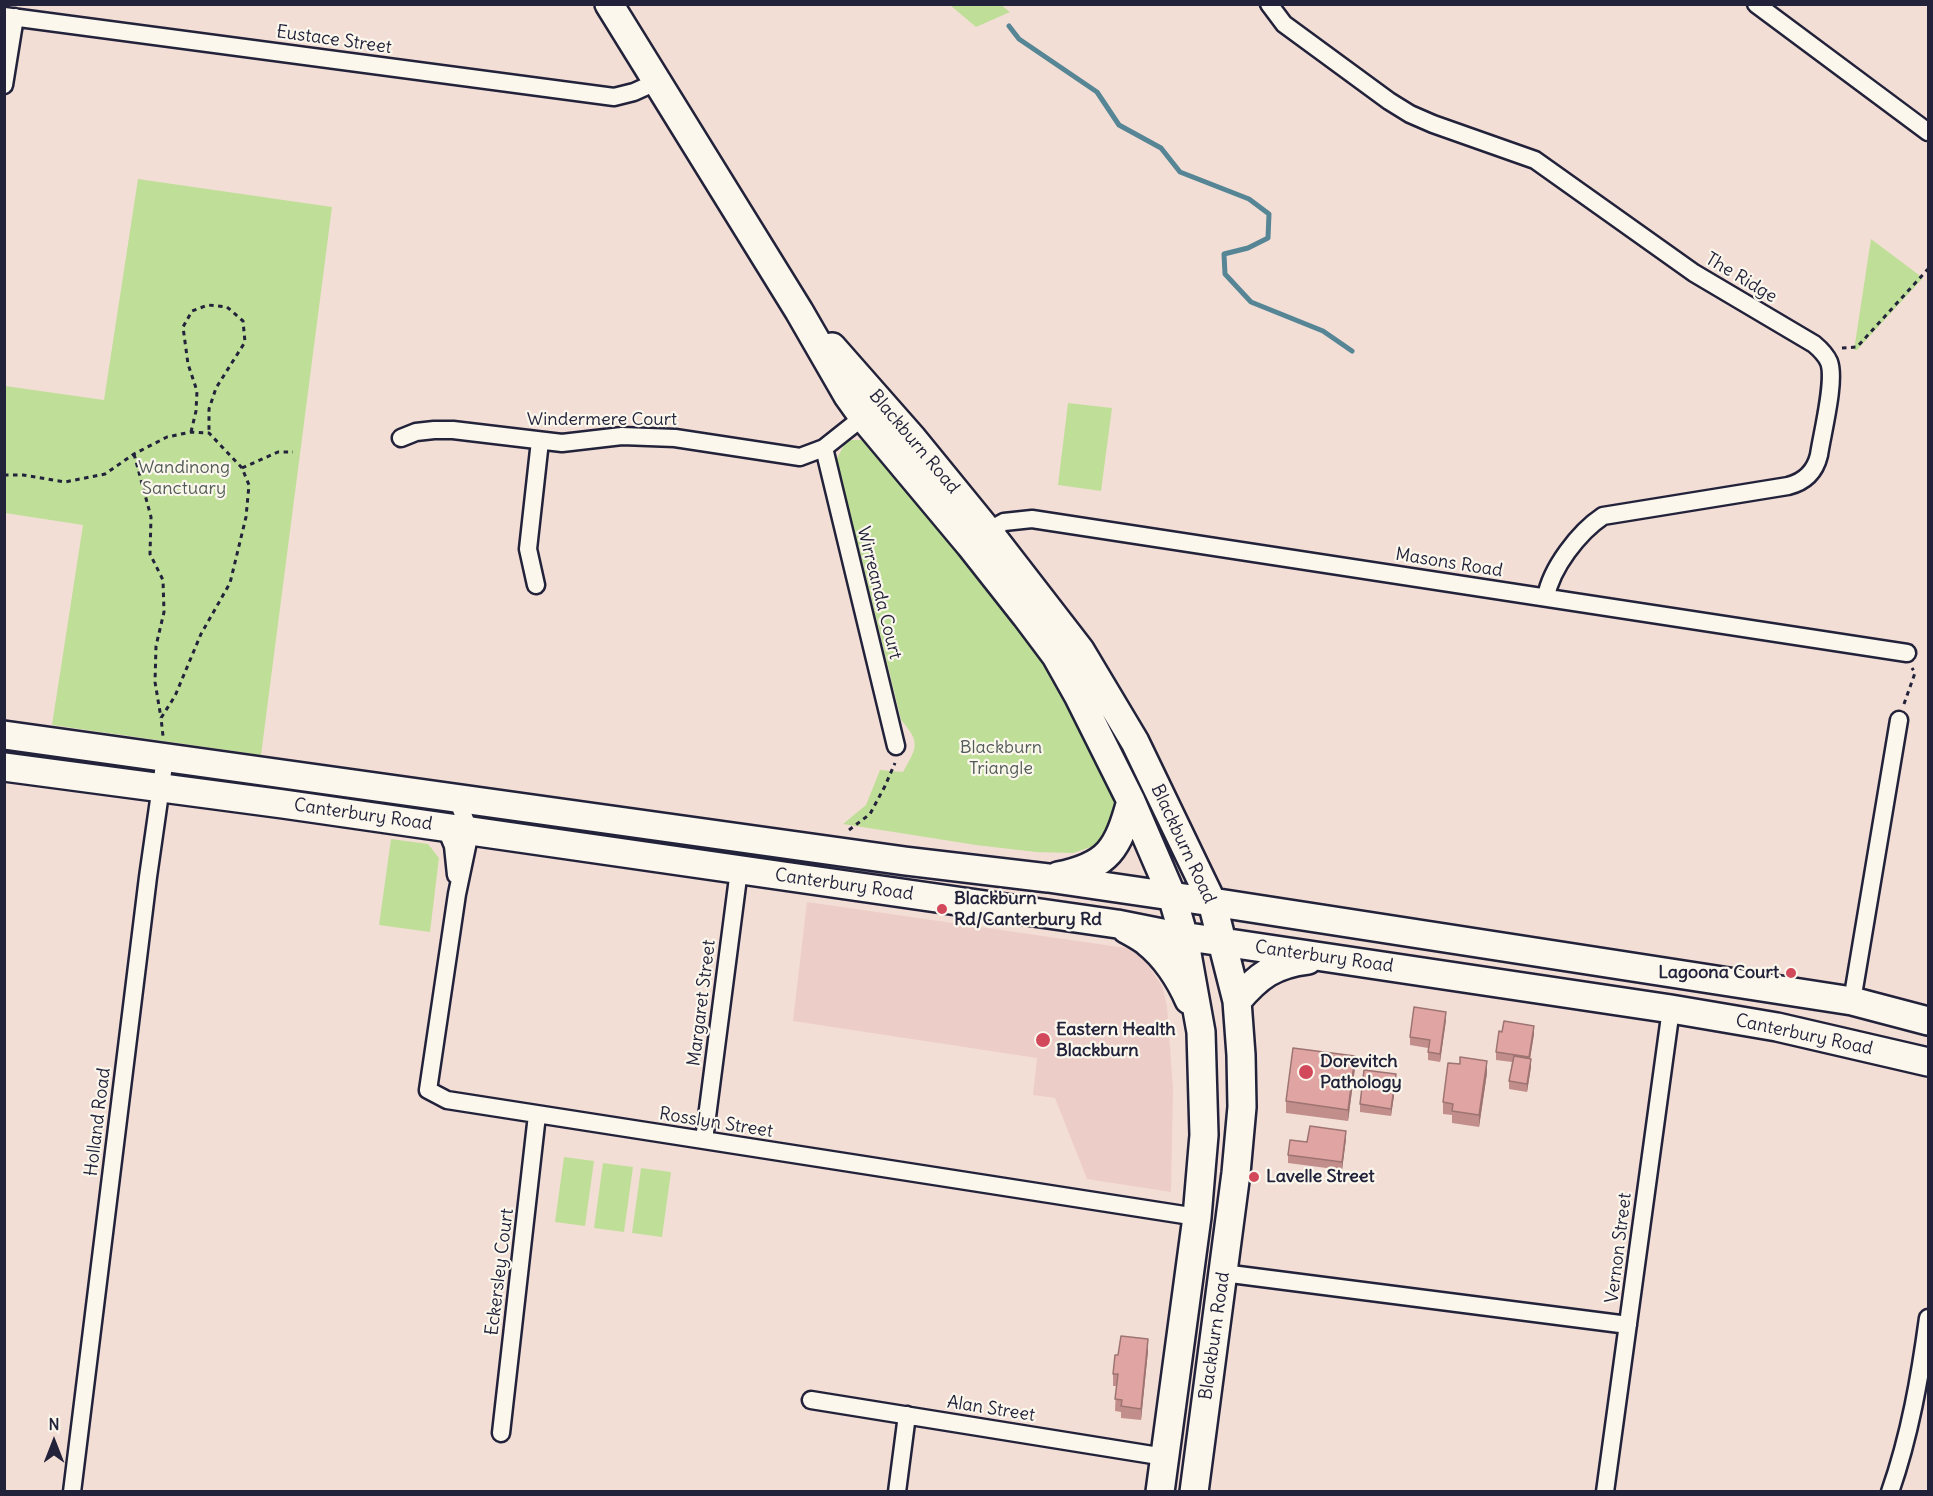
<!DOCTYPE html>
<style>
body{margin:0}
#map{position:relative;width:1933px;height:1496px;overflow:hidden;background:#f3ded6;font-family:Delius,sans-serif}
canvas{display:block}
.frame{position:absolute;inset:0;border:6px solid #22223b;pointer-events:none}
.north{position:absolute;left:24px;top:1412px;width:60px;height:60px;-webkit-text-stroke:4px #fbf7ec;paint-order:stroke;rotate:0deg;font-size:16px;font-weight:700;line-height:24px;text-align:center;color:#22223b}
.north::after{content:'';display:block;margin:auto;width:21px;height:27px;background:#22223b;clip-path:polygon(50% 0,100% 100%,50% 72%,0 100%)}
</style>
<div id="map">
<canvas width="1933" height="1496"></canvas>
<div class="frame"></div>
<div class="north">N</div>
</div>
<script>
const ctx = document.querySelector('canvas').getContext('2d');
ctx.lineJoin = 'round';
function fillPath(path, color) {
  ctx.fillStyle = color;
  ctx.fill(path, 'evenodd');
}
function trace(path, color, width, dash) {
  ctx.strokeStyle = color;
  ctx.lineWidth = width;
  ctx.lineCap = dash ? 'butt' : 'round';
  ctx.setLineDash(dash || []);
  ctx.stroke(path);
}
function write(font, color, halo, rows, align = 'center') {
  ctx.font = font + ' Delius,sans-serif';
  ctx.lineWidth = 4.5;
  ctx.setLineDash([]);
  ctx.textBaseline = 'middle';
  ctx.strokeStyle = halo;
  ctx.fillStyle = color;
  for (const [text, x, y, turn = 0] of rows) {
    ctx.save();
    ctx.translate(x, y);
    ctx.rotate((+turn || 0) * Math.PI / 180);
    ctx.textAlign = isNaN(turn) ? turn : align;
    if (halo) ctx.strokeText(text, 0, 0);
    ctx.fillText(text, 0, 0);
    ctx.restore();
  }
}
fillPath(new Path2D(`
 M807 902 1133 949 1143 958 1162 986 1167 1006 1173 1089 1171 1192 1087 1179 1055 1098 1033 1095 1037 1058 793 1021Z`), '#edcdc7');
fillPath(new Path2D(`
 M950 5H1001L1010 12 976 27Z
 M138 179 332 207 261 755 52 725 83 525 5 513V386L104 400Z
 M1871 239 1923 278 1857 350H1854Z
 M1068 403 1112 408 1101 491 1058 485Z
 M851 440H863L872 443 1059 681 1117 793 1120 813 1109 841 1073 853 1036 852 976 845 843 824 866 805 880 770 903 772C917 747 921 743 901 720L859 548 833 478 834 464 844 445Z
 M391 839 428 844 439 858 430 932 379 925Z
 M564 1157 594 1161 585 1226 555 1222Z
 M603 1163 633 1167 624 1232 594 1228Z
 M641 1168 671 1172 662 1237 632 1233Z`), '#bfdf98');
trace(new Path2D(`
 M1009 26 1019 39 1097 92 1119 125 1161 148 1180 172 1249 199 1269 214 1268 238 1248 248 1224 254 1225 274 1251 302 1323 331 1352 351`), '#568695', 5);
const street = new Path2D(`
 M1269 4 1284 24 1389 101 1410 114 1433 124 1535 160 1694 273 1814 344C1820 349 1826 355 1829 362 1836 380 1822 434 1819 455 1815 472 1804 482 1788 486L1603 516C1579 532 1551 568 1546 597
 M1756 4 1928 132
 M4 16 614 97 634 92 656 82
 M4 85 15 17
 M401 438 416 432 434 430H453L562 443 622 436 675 438 800 457 824 448 863 417
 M824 448 896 746
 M988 531 1004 522 1032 519 1907 653
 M536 585 528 549 540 441
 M457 799 470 832 457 894 428 1090 447 1100 1197 1217
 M445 827 453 846 456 875
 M1852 1001 1899 720
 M704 1140 739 870
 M1223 1273 1628 1325
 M811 1400 1165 1457
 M501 1433 537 1115
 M72 1492 148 877 165 758
 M897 1492 907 1415
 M1605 1492 1671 1009
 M1890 1492C1910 1435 1920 1377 1928 1318`);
const primary = new Path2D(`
 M609 4 799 311 848 396 863 417 970 545 1026 616 1056 656 1079 697 1131 801 1172 896 1184 937 1201 1032 1204 1135 1197 1217 1160 1492
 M832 347 913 439 988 531 1080 650 1135 742 1212 902 1237 1001 1241 1055 1242 1107 1236 1173 1194 1492
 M4 735 905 861 1048 878 1212 902 1852 1001 1928 1021
 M4 767 283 804 1117 924 1162 933 1671 1009 1777 1027 1928 1062
 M1058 876C1109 866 1118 848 1131 801
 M1126 929C1133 933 1141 937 1147 942 1165 956 1180 979 1189 1000
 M1237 1001C1258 976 1274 964 1308 960`);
trace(street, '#22223b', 21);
trace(primary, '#22223b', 32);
trace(new Path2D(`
 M1842 348 1857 347 1928 269
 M191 432 196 411 197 391 188 364 183 327 192 311 208 305 227 307 243 321 245 342 216 388 209 409V432
 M134 454 151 517 150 554 163 580 164 612 156 646 155 682 161 718
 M242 468 278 452H293
 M4 475H23L65 482 105 474 134 454 167 437 191 432 209 433 242 468 249 485 246 517 230 583 201 634 175 696 161 718 163 736
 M1904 704 1915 673 1912 668
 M849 830 870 814 885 786 895 763`), '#22223b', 3, [4.5, 4.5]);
trace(street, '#fbf7ec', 16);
trace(primary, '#fbf7ec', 27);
fillPath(new Path2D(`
 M1446 1020 1440 1062 1428 1060V1048L1410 1045V1037Z
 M1534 1034 1530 1059 1531 1067 1527 1092 1509 1089V1081L1512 1062 1496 1060V1052Z
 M1355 1068 1348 1121 1286 1113V1101Z
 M1487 1073 1479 1127 1452 1123V1115L1443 1114V1102Z
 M1396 1082 1391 1116 1360 1112V1104Z
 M1346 1139 1342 1170 1288 1163V1155L1307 1142Z
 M1148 1351 1141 1420 1121 1418V1412L1115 1411 1116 1386H1113V1374L1118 1355Z`), '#c18e8c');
fillPath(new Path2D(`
 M1446 1012V1020L1440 1062V1054Z
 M1534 1026V1034L1529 1065V1057Z
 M1355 1056V1068L1348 1121V1110Z
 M1531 1059V1067L1527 1092V1084Z
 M1487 1061V1073L1479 1127V1115Z
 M1396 1074V1082L1391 1116V1109Z
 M1346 1131V1139L1342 1170V1162Z
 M1148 1339V1351L1141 1420V1409Z`), '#9d7472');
const building = new Path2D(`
 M1414 1007 1446 1012 1440 1054 1428 1052 1430 1040 1410 1037Z
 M1504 1021 1534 1026 1529 1057 1496 1052 1499 1031 1502 1032Z
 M1293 1048 1355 1056 1348 1110 1286 1101Z
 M1514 1056 1531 1059 1527 1084 1509 1081Z
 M1460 1057 1487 1061 1479 1115 1452 1111 1453 1104 1443 1102 1448 1063 1460 1064Z
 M1364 1070 1396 1074 1391 1109 1360 1104Z
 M1310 1126 1346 1131 1342 1162 1288 1155 1290 1140 1307 1142Z
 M1121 1336 1148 1339 1141 1409 1121 1406 1122 1400 1115 1399 1118 1374H1113L1115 1355H1118Z`);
fillPath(building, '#e0a5a3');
trace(building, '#9d7472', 1.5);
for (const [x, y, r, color] of [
 [942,909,6,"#d1495b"],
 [1791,973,6,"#d1495b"],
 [1043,1040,8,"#d1495b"],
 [1306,1072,8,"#d1495b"],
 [1254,1177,6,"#d1495b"]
]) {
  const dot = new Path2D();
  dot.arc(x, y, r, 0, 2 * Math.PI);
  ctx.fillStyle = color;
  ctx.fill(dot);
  trace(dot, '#fbf7ec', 2);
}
write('18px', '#22223b', '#fbf7ec', [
 ["Eustace Street",334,40,8],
 ["The Ridge",1741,278,31],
 ["Windermere Court",602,420],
 ["Blackburn Road",914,442,50],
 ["Masons Road",1449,563,9],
 ["Wirreanda Court",879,593,76],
 ["Canterbury Road",363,815,8],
 ["Blackburn Road",1183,844,65],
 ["Canterbury Road",844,885,8],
 ["Canterbury Road",1324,957,8],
 ["Margaret Street",702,1003,-83],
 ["Canterbury Road",1804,1035,12],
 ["Holland Road",98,1122,-83],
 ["Rosslyn Street",716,1123,9],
 ["Vernon Street",1619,1248,-83],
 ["Eckersley Court",500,1272,-83],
 ["Blackburn Road",1215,1336,-82],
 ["Alan Street",991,1409,9]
]);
write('18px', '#515b57', '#fbf7ec', [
 ["Wandinong",184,468],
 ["Sanctuary",184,489],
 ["Blackburn",1001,748],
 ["Triangle",1001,769]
]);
write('bold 18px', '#22223b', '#fbf7ec', [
 ["Blackburn",954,899],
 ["Rd/Canterbury Rd",954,920],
 ["Lagoona Court",1779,973,"right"],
 ["Eastern Health",1056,1030],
 ["Blackburn",1056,1051],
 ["Dorevitch",1320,1062],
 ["Pathology",1320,1083],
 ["Lavelle Street",1266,1177]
], 'left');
</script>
